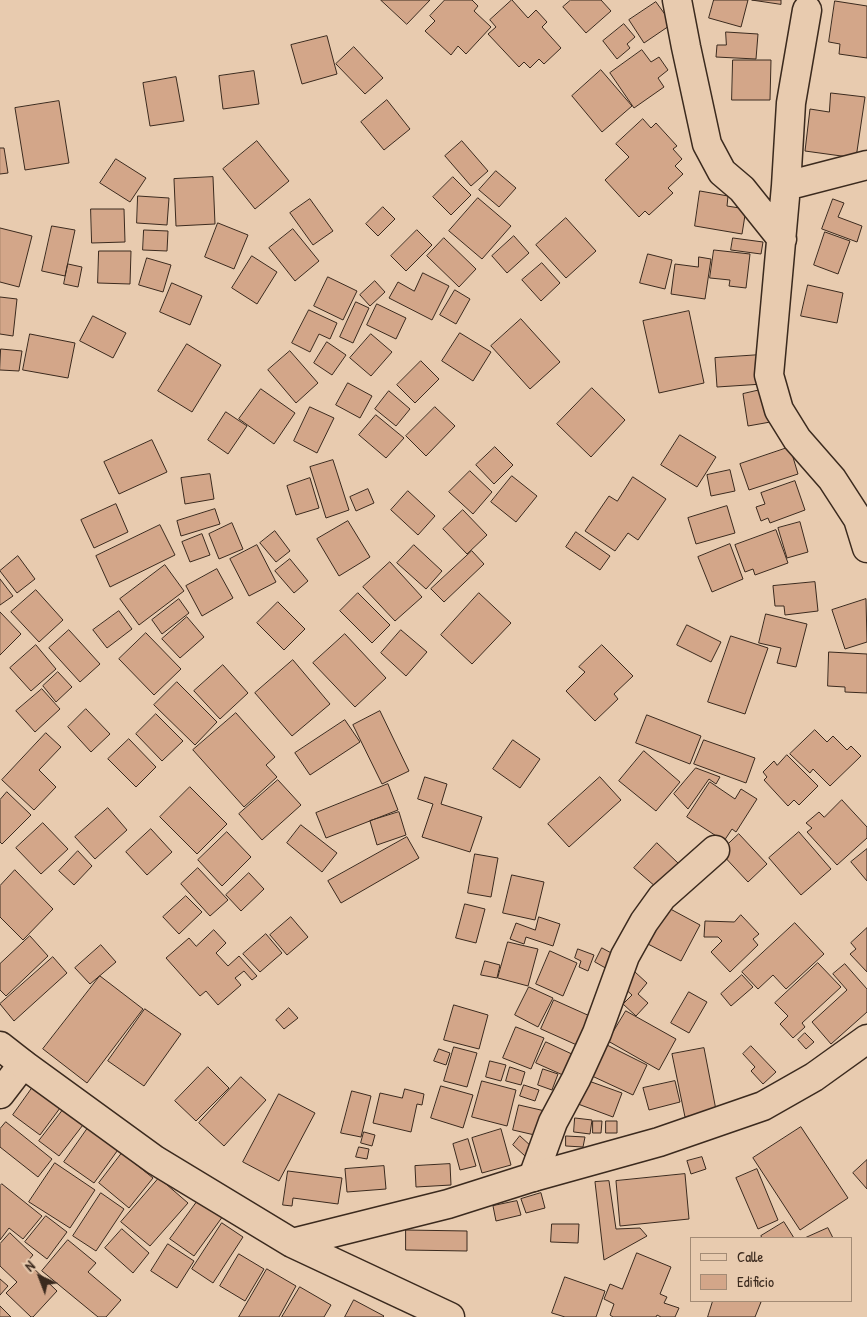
<!DOCTYPE html>
<style>
body{margin:0}
#map{position:relative;width:867px;height:1317px;overflow:hidden;background:#e8cbaf;font-family:"Patrick Hand",sans-serif}
canvas{display:block}
.legend{position:absolute;left:690px;top:1237px;width:162px;height:65px;box-sizing:border-box;background:#e8cbaf;border:1px solid #a38b75;margin:0;padding:6px 9px;list-style:none;font-size:15px;color:#3b2a1e}
.legend li{display:flex;align-items:center;gap:10px;height:25px}
.legend b{width:25px;border:1px solid #a38b75}
.north{position:absolute;left:15px;top:1252px;width:50px;height:50px;-webkit-text-stroke:4px #e8cbaf;paint-order:stroke;rotate:317deg;font-size:14px;font-weight:700;line-height:20px;text-align:center;color:#3b2a1e}
.north::after{content:'';display:block;margin:auto;width:18px;height:22px;background:#3b2a1e;clip-path:polygon(50% 0,100% 100%,50% 72%,0 100%)}
</style>
<div id="map">
<canvas width="867" height="1317"></canvas>
<ul class="legend">
<li><b style="height:6px;background:#e8cbaf"></b>Calle</li>
<li><b style="height:14px;background:#d3a689"></b>Edificio</li>
</ul>
<div class="north">N</div>
</div>
<script>
const ctx = document.querySelector('canvas').getContext('2d');
ctx.lineJoin = 'round';
function fillPath(path, color) {
  ctx.fillStyle = color;
  ctx.fill(path, 'evenodd');
}
function trace(path, color, width, dash) {
  ctx.strokeStyle = color;
  ctx.lineWidth = width;
  ctx.lineCap = dash ? 'butt' : 'round';
  ctx.setLineDash(dash || []);
  ctx.stroke(path);
}
const building = new Path2D(`
 M381 0H430L407 24Z
 M445 0H472L478 6 474 11 491 27 466 54 458 46 451 55 425 31 435 21 430 16Z
 M512 0 528 18 536 10 547 22 542 27 561 48 544 64 539 59 530 68 524 62 519 67 488 34 496 27 490 20Z
 M571 0H601L611 11 586 33 563 7Z
 M714 0H748L741 27 709 18Z
 M752 0H781V4Z
 M835 1 867 6V58L839 54 840 44 829 42Z
 M656 2 672 24 644 43 629 20Z
 M624 24 635 37 627 44 630 48 617 59 603 41Z
 M726 32 758 34 756 59 716 57 717 45H726Z
 M327 36 337 74 302 84 291 45Z
 M354 47 383 78 365 94 336 64Z
 M642 50 651 62 659 57 668 70 658 78 664 87 634 108 610 73Z
 M733 60H771L770 100H732Z
 M601 70 632 106 602 132 572 96Z
 M254 71 259 104 223 109 219 76Z
 M176 77 184 121 150 126 143 83Z
 M831 93 865 97 856 158 805 151 810 109 829 112Z
 M387 100 410 129 384 150 361 122Z
 M59 101 69 163 25 170 15 108Z
 M643 119 651 128 656 123 677 146 673 149 682 159 675 166 683 174 668 188 673 193 649 215 645 211 639 217 605 180 629 157 616 144Z
 M257 141 289 181 255 209 223 169Z
 M462 141 488 171 471 186 445 156Z
 M0 148H4L8 173 0 174Z
 M116 159 146 178 130 202 100 183Z
 M496 171 516 188 499 207 479 190Z
 M213 177 215 224 176 226 174 179Z
 M453 177 471 195 451 215 433 197Z
 M700 191 728 196 727 206 746 209 742 234 695 226Z
 M138 196 169 198 167 225 137 223Z
 M478 198 511 226 482 259 449 231Z
 M310 199 333 231 313 245 290 213Z
 M833 199 844 203 838 217 862 226 857 242 822 229Z
 M383 207 395 219 378 236 366 224Z
 M91 209H124L125 242 92 243Z
 M566 218 596 251 566 278 536 245Z
 M218 223 248 235 234 269 205 257Z
 M52 226 75 230 65 276 42 271Z
 M0 228 32 236 19 287 0 282Z
 M293 229 319 261 295 281 269 248Z
 M144 230 168 231 167 251 143 250Z
 M417 230 432 245 406 271 391 256Z
 M825 232 850 241 838 274 814 265Z
 M514 236 529 253 507 273 492 256Z
 M444 238 476 269 459 287 427 256Z
 M733 238 763 242 761 254 731 250Z
 M714 250 750 254 746 288 729 286 730 280 710 278Z
 M99 251H131L130 284 98 283Z
 M648 254 672 260 665 289 640 283Z
 M252 256 277 272 257 304 232 288Z
 M699 257 711 259 705 299 671 294 675 264 698 267Z
 M147 258 171 265 163 292 139 285Z
 M542 263 560 283 541 301 522 280Z
 M68 264 82 267 78 287 64 284Z
 M423 273 449 286 432 320 389 298 398 282 414 291Z
 M328 277 357 291 343 320 314 306Z
 M375 281 385 292 370 306 360 295Z
 M172 283 202 296 190 325 160 312Z
 M808 285 843 293 837 323 801 316Z
 M455 290 470 299 456 324 440 315Z
 M0 297 17 299 13 336 0 334Z
 M356 302 369 308 353 343 340 337Z
 M377 304 406 318 396 339 367 325Z
 M309 310 337 323 330 339 319 334 310 352 292 343Z
 M689 311 704 383 659 393 643 321Z
 M93 316 126 333 113 358 80 341Z
 M521 319 560 362 530 389 491 346Z
 M460 333 491 352 473 381 442 361Z
 M30 334 75 343 68 378 23 370Z
 M371 334 392 352 371 376 350 358Z
 M327 342 346 355 332 375 314 363Z
 M187 344 221 365 192 412 158 391Z
 M1 349 22 351 19 371 0 370Z
 M290 351 318 383 296 403 268 370Z
 M760 355 763 384 717 387 715 358Z
 M421 361 439 379 415 403 397 385Z
 M348 383 372 396 360 418 336 405Z
 M592 388 625 420 591 457 557 424Z
 M769 388 776 421 748 426 743 394Z
 M261 389 295 413 274 444 239 419Z
 M389 391 410 409 396 426 375 409Z
 M310 407 334 418 317 453 294 441Z
 M435 407 455 426 426 456 406 436Z
 M226 412 247 426 228 454 208 440Z
 M376 415 404 438 386 458 359 435Z
 M680 435 716 457 697 487 661 465Z
 M152 440 167 472 119 494 104 462Z
 M495 447 513 465 494 484 476 465Z
 M790 447 798 474 749 490 740 464Z
 M333 460 349 510 326 518 310 467Z
 M730 470 735 491 711 496 707 475Z
 M470 471 492 492 473 514 449 492Z
 M210 474 214 499 185 504 181 478Z
 M512 476 537 496 516 522 491 502Z
 M633 477 666 499 638 540 628 533 615 551 585 531 609 496 617 501Z
 M310 478 319 508 296 515 287 486Z
 M795 481 805 510 770 523 768 518 761 521 756 507 765 504 761 493Z
 M368 489 374 503 356 511 350 497Z
 M408 491 435 516 418 535 391 510Z
 M116 504 128 532 94 548 81 520Z
 M727 506 735 533 696 544 688 518Z
 M215 509 220 524 181 536 177 521Z
 M463 510 487 535 467 554 443 529Z
 M348 521 370 557 339 576 317 539Z
 M800 522 808 552 787 558 778 528Z
 M232 523 243 549 219 559 209 534Z
 M160 525 175 555 110 587 96 556Z
 M776 530 788 563 755 575 753 569 745 572 735 545Z
 M275 531 290 551 276 562 260 543Z
 M576 532 610 556 600 570 566 547Z
 M202 534 210 555 190 562 182 542Z
 M730 544 743 579 712 592 698 557Z
 M257 545 276 582 249 596 230 559Z
 M414 545 442 571 426 589 397 563Z
 M472 551 484 564 444 602 431 589Z
 M18 556 35 579 17 593 0 571Z
 M290 559 308 581 294 593 275 571Z
 M390 562 422 597 395 621 363 587Z
 M165 565 184 591 139 625 120 599Z
 M217 569 233 598 202 616 186 586Z
 M0 579 13 596 0 605Z
 M815 582 818 611 785 615 784 606H775L773 586Z
 M36 590 63 620 39 642 11 612Z
 M358 593 390 625 372 643 340 611Z
 M479 593 511 623 472 664 441 635Z
 M179 599 189 613 162 634 152 620Z
 M866 599 867 642 845 649 832 610Z
 M278 602 305 629 284 650 257 623Z
 M119 611 132 629 107 648 93 630Z
 M0 612 21 634 0 655Z
 M766 614 807 624 796 667 777 663 781 648 759 643Z
 M187 617 204 637 180 658 162 639Z
 M687 625 721 642 711 662 677 645Z
 M69 630 100 664 80 682 49 648Z
 M401 630 427 652 406 676 381 653Z
 M146 633 181 669 154 695 119 659Z
 M345 634 386 678 355 707 313 663Z
 M731 636 768 648 745 714 708 702Z
 M36 645 56 669 31 691 10 668Z
 M602 645 633 676 614 694 618 699 595 721 566 691 585 672 579 667Z
 M829 652 867 654V693L845 692V687L828 686Z
 M293 660 330 704 292 736 255 693Z
 M223 665 248 693 220 719 194 691Z
 M58 672 72 687 56 702 43 686Z
 M177 682 217 722 195 745 154 705Z
 M42 689 60 709 35 732 16 711Z
 M86 709 110 734 91 752 68 727Z
 M380 711 409 771 382 784 353 725Z
 M236 713 275 757 266 765 277 777 244 807 193 750Z
 M156 714 183 741 162 761 136 734Z
 M647 715 701 736 690 764 636 743Z
 M345 720 360 742 310 775 295 753Z
 M815 730 827 742 833 736 847 750 851 746 861 756 830 786 813 769 810 773 790 754Z
 M46 733 61 747 39 770 56 787 34 810 2 780Z
 M129 739 156 767 136 787 108 759Z
 M513 740 540 759 520 788 493 769Z
 M704 740 755 758 746 783 694 764Z
 M644 751 680 782 656 811 619 781Z
 M787 755 818 786 799 805 794 800 788 806 764 780 767 777 763 772 774 761 777 765Z
 M696 768 720 777 716 784 709 779 688 809 674 794Z
 M425 777 447 784 441 804 482 817 470 852 422 837 433 804 418 799Z
 M600 777 621 800 569 847 548 824Z
 M278 780 301 805 262 840 239 814Z
 M710 782 735 799 741 789 757 799 736 832 732 829 724 841 687 817Z
 M388 784 398 810 326 838 316 813Z
 M190 787 227 824 197 854 160 817Z
 M7 792 31 815 2 844 0 842V800Z
 M842 800 867 827V838L837 865 807 832 812 828 806 823 819 812 824 817Z
 M108 808 127 830 95 859 75 837Z
 M399 812 406 835 377 845 370 821Z
 M43 823 68 849 41 874 16 848Z
 M301 825 337 853 322 872 287 843Z
 M151 829 172 852 147 875 126 852Z
 M227 832 251 857 222 886 198 860Z
 M799 832 831 869 801 895 769 858Z
 M739 834 767 864 748 882 720 852Z
 M407 837 419 858 341 903 328 881Z
 M657 843 678 863 656 887 634 868Z
 M867 849V881L851 862Z
 M78 851 92 866 74 885 59 871Z
 M475 854 498 858 491 897 468 893Z
 M198 868 228 900 210 916 181 884Z
 M15 870 53 909 23 940 0 917V886Z
 M249 873 264 889 241 911 226 895Z
 M512 875 544 882 535 920 503 913Z
 M186 896 202 912 179 934 163 917Z
 M465 904 485 909 476 943 456 938Z
 M663 905 700 925 681 961 644 942Z
 M741 915 759 934 753 939 758 945 730 972 711 952 722 941 718 937H704L705 921 734 922Z
 M291 917 308 937 287 955 270 935Z
 M539 917 560 924 553 946 526 937 524 944 510 939 516 923 535 930Z
 M795 923 824 954 786 989 773 975 758 989 742 972Z
 M867 928V972L850 954 856 949 851 943Z
 M214 930 226 943 216 953 228 966 239 956 257 976 252 980 244 971 235 978 241 985 218 1005 206 991 200 996 166 958 189 938 196 946Z
 M266 934 282 953 260 972 243 954Z
 M30 936 48 956 6 996 0 990V964Z
 M508 942 538 949 528 986 498 978Z
 M101 945 116 962 90 984 75 968Z
 M602 948 617 956 609 970 595 962Z
 M578 949 594 955 588 971 579 967 581 961 575 958Z
 M550 951 577 963 563 996 536 984Z
 M53 957 67 973 14 1021 0 1004Z
 M485 961 500 965 497 978 481 975Z
 M818 963 841 987 802 1023 805 1027 793 1038 780 1024 788 1016 775 1003Z
 M845 964 867 989V1012L831 1044 812 1022 847 990 833 974Z
 M635 972 647 983 638 994 648 1003 636 1016 623 1004 632 995 622 986Z
 M742 975 753 987 731 1006 721 994Z
 M100 976 143 1009 87 1083 43 1049Z
 M529 987 553 998 538 1027 515 1015Z
 M689 992 707 1002 689 1033 671 1023Z
 M554 1000 592 1017 579 1046 541 1029Z
 M454 1005 488 1015 479 1049 444 1040Z
 M289 1008 298 1018 284 1029 276 1020Z
 M145 1009 181 1034 144 1086 108 1061Z
 M626 1011 676 1039 659 1070 608 1041Z
 M516 1027 544 1038 531 1069 503 1058Z
 M805 1033 814 1042 806 1049 798 1040Z
 M546 1042 574 1055 565 1076 536 1063Z
 M607 1045 647 1065 633 1095 592 1076Z
 M751 1046 776 1072 763 1084 751 1071 755 1067 743 1054Z
 M454 1047 477 1053 467 1087 444 1081Z
 M704 1048 716 1110 685 1117 672 1054Z
 M439 1049 450 1053 446 1065 434 1061Z
 M490 1061 506 1065 501 1081 486 1077Z
 M208 1067 229 1088 196 1121 175 1101Z
 M510 1067 525 1072 521 1085 506 1081Z
 M543 1069 558 1074 552 1090 538 1085Z
 M241 1077 266 1100 224 1146 199 1123Z
 M586 1080 622 1093 613 1117 578 1104Z
 M482 1081 516 1090 507 1126 472 1117Z
 M675 1081 680 1102 649 1110 643 1088Z
 M35 1084 63 1104 40 1135 13 1115Z
 M524 1085 539 1090 535 1101 520 1096Z
 M441 1086 473 1095 463 1128 431 1118Z
 M405 1089 424 1094 422 1105 417 1104 411 1132 373 1123 380 1093 402 1098Z
 M352 1091 371 1096 361 1137 341 1133Z
 M279 1094 315 1113 279 1181 243 1162Z
 M519 1105 545 1111 539 1136 513 1130Z
 M66 1106 86 1121 59 1156 39 1141Z
 M575 1118 592 1120 590 1134 574 1132Z
 M593 1121H602L601 1133H593Z
 M606 1121H617V1133H606Z
 M6 1122 52 1159 38 1177 0 1147V1129Z
 M90 1125 120 1147 94 1183 64 1162Z
 M801 1127 848 1198 800 1230 753 1158Z
 M501 1129 511 1165 482 1173 472 1138Z
 M364 1132 375 1135 372 1146 361 1143Z
 M520 1136 532 1147 525 1156 513 1145Z
 M566 1136 585 1137 583 1147 566 1146Z
 M468 1139 476 1166 460 1170 453 1144Z
 M359 1147 369 1149 367 1159 356 1157Z
 M122 1153 153 1178 129 1208 99 1183Z
 M702 1157 706 1169 691 1174 687 1161Z
 M867 1160V1189L853 1173Z
 M55 1163 95 1190 70 1228 29 1202Z
 M450 1164 451 1185 416 1187 415 1166Z
 M384 1166 386 1189 347 1192 345 1169Z
 M757 1169 778 1220 758 1229 736 1178Z
 M288 1171 342 1178 338 1204 293 1198 292 1206 283 1205Z
 M685 1174 689 1219 620 1226 616 1181Z
 M159 1178 188 1203 150 1246 121 1222Z
 M609 1181 616 1229 640 1228 647 1236 604 1260 595 1182Z
 M2 1184 42 1216 23 1239 9 1228 0 1240V1186Z
 M101 1193 124 1209 96 1251 73 1236Z
 M541 1193 545 1208 526 1213 521 1199Z
 M199 1199 223 1216 194 1256 170 1239Z
 M517 1201 521 1215 496 1221 493 1206Z
 M46 1216 67 1232 47 1259 25 1242Z
 M784 1222 794 1238H762L761 1236Z
 M222 1223 243 1237 213 1283 192 1269Z
 M552 1224H579L578 1243 551 1242Z
 M828 1228 833 1238H805Z
 M122 1229 149 1253 133 1273 105 1248Z
 M406 1230 467 1231V1251L406 1250Z
 M10 1233 33 1255 27 1262 57 1291 33 1317H31L6 1293 17 1282 0 1266V1244Z
 M68 1240 96 1263 88 1272 121 1300 106 1317H98L42 1271Z
 M168 1244 194 1261 177 1288 151 1271Z
 M637 1253 671 1267 660 1294 667 1297 664 1303 679 1308 675 1317H661L657 1315 656 1317H613L610 1315 614 1304 604 1299 610 1284 622 1289Z
 M239 1254 264 1269 245 1301 220 1286Z
 M267 1269 296 1286 279 1317H239Z
 M565 1277 605 1291 596 1317H565L552 1313Z
 M0 1279 8 1286 0 1295Z
 M300 1287 331 1305 324 1317H282Z
 M354 1300 384 1316 383 1317H345Z
 M713 1301H758L761 1302 755 1317H708Z
 M0 1306 11 1317H0Z`);
fillPath(building, '#d3a689');
trace(building, '#3b2a1e', 1);
const street = new Path2D(`
 M677 0 686 47 707 144 722 172 742 189 782 239
 M807 10 791 103 786 186 769 375 779 410 797 439 832 479 858 519 867 548
 M786 186 867 165
 M0 1094 23 1064
 M533 1177 553 1122 576 1079 597 1033 625 956 644 922 662 897 715 850`);
const secondary = new Path2D(`
 M0 1046 23 1064 155 1160 292 1243 450 1317
 M292 1243 448 1204 533 1177 659 1142 763 1106 814 1077 867 1039`);
trace(street, '#3b2a1e', 31);
trace(secondary, '#3b2a1e', 31);
trace(street, '#e8cbaf', 28);
trace(secondary, '#e8cbaf', 28);
</script>
